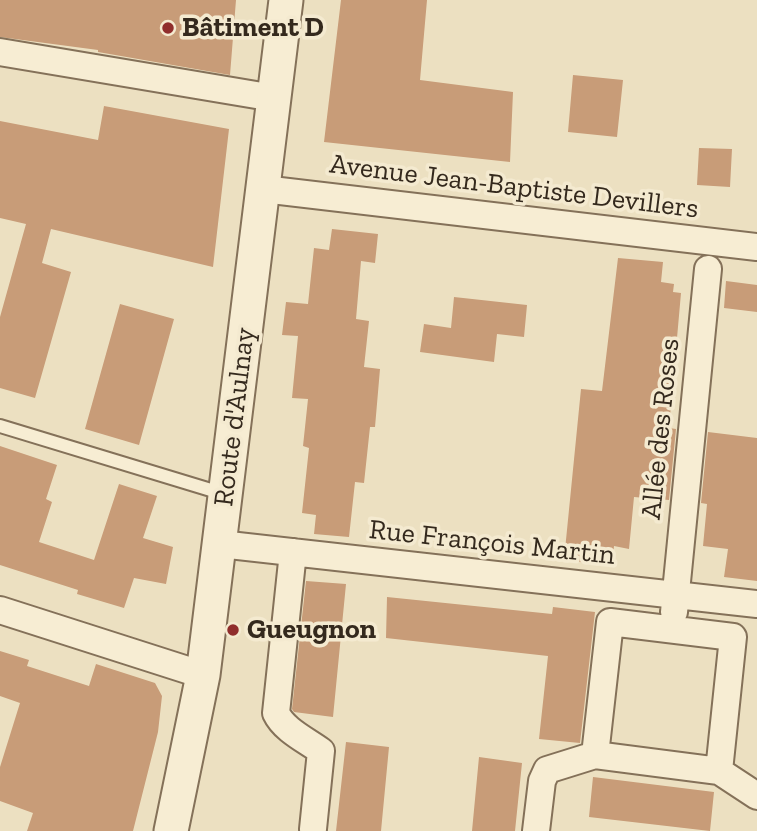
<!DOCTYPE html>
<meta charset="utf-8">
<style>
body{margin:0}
canvas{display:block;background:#ece0c1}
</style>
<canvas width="757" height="831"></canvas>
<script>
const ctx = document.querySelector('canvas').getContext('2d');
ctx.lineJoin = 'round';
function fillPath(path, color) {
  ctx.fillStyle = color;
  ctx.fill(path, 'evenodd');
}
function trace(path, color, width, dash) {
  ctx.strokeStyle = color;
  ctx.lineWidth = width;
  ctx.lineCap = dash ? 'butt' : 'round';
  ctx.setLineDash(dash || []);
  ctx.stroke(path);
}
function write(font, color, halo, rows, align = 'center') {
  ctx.font = font + ' "Zilla Slab",serif';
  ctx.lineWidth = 7;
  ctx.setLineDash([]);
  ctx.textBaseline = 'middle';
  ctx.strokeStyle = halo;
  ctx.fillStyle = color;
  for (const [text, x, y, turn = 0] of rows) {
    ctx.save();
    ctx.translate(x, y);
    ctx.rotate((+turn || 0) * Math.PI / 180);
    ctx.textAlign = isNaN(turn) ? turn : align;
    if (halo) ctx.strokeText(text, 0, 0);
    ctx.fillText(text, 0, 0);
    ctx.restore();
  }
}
fillPath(new Path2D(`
 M0 0H236L230 75 98 52V50L0 37Z
 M341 0H427L420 80 513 92 510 162 324 142Z
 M573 75 623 80 617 137 568 132Z
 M104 106 229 129 213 267 51 229 42 263 71 272 35 398 0 388V317L26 224 0 218V121L98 140Z
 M699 148 732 149 730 187 697 185Z
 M332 229 378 234 375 263 361 261 356 319 369 321 364 367 380 369 375 427H370L364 483 355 482 349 537 314 534 316 515 302 513 309 448 303 446 308 399 292 398 298 336 282 335 286 302 308 304 314 248 329 250Z
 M618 258 663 262 661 282 674 284 673 292 681 293 669 428 676 429 669 500 634 497 629 549 614 546 612 566 564 560 581 389 602 391Z
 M726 281 757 285V312L724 308Z
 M454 297 527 305 524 337 497 334 494 362 420 352 424 324 451 328Z
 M120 304 174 319 139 445 85 429Z
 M708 432 757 438V581L724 577 728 549 703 546 707 504 701 503Z
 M0 446 57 465 46 499 52 502 39 542 94 560 119 484 157 496 143 538 173 547 166 584 134 578 124 608 77 594 78 590 0 565Z
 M306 581 346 584 333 717 294 712 292 709Z
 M387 597 552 614 553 607 595 612 580 743 539 739 548 656 386 638Z
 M0 651 29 660 27 666 89 686 96 664 155 683 162 696 158 732 133 831H27L33 813 0 801V767L20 703 0 696Z
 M346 742 389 747 381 831H336Z
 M479 757 522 763 515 831H472Z
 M593 777 714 792 710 831 589 817Z`), '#c89c78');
const service = new Path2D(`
 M0 426 224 494`);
const minor = new Path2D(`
 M0 52 274 98
 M263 189 757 247
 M220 544 757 604
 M293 552 276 713C284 730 306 740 321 751L313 829
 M0 610 203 675
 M674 612 708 269
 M595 755 719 771
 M536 831 542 781 547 770 595 755 610 622 733 637 719 771 757 796`);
const tertiary = new Path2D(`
 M171 831 203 675 286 0`);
trace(service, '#847159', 16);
trace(minor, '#847159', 30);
trace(tertiary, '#847159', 37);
trace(service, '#f7edd3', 12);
trace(minor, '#f7edd3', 26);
trace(tertiary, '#f7edd3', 33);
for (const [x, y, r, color] of [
 [168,28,7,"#902e2c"],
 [233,630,7,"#902e2c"]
]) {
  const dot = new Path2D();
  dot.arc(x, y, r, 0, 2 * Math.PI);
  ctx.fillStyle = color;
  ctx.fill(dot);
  trace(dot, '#f4ead0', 2.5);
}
write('bold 28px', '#34291d', '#f4ead0', [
 ["Bâtiment D",182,28],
 ["Gueugnon",247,630]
], 'left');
write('28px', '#34291d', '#f4ead0', [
 ["Avenue Jean-Baptiste Devillers",514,187,7],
 ["Route d'Aulnay",235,417,-83],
 ["Allée des Roses",661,429,-84],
 ["Rue François Martin",492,543,6]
]);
</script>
